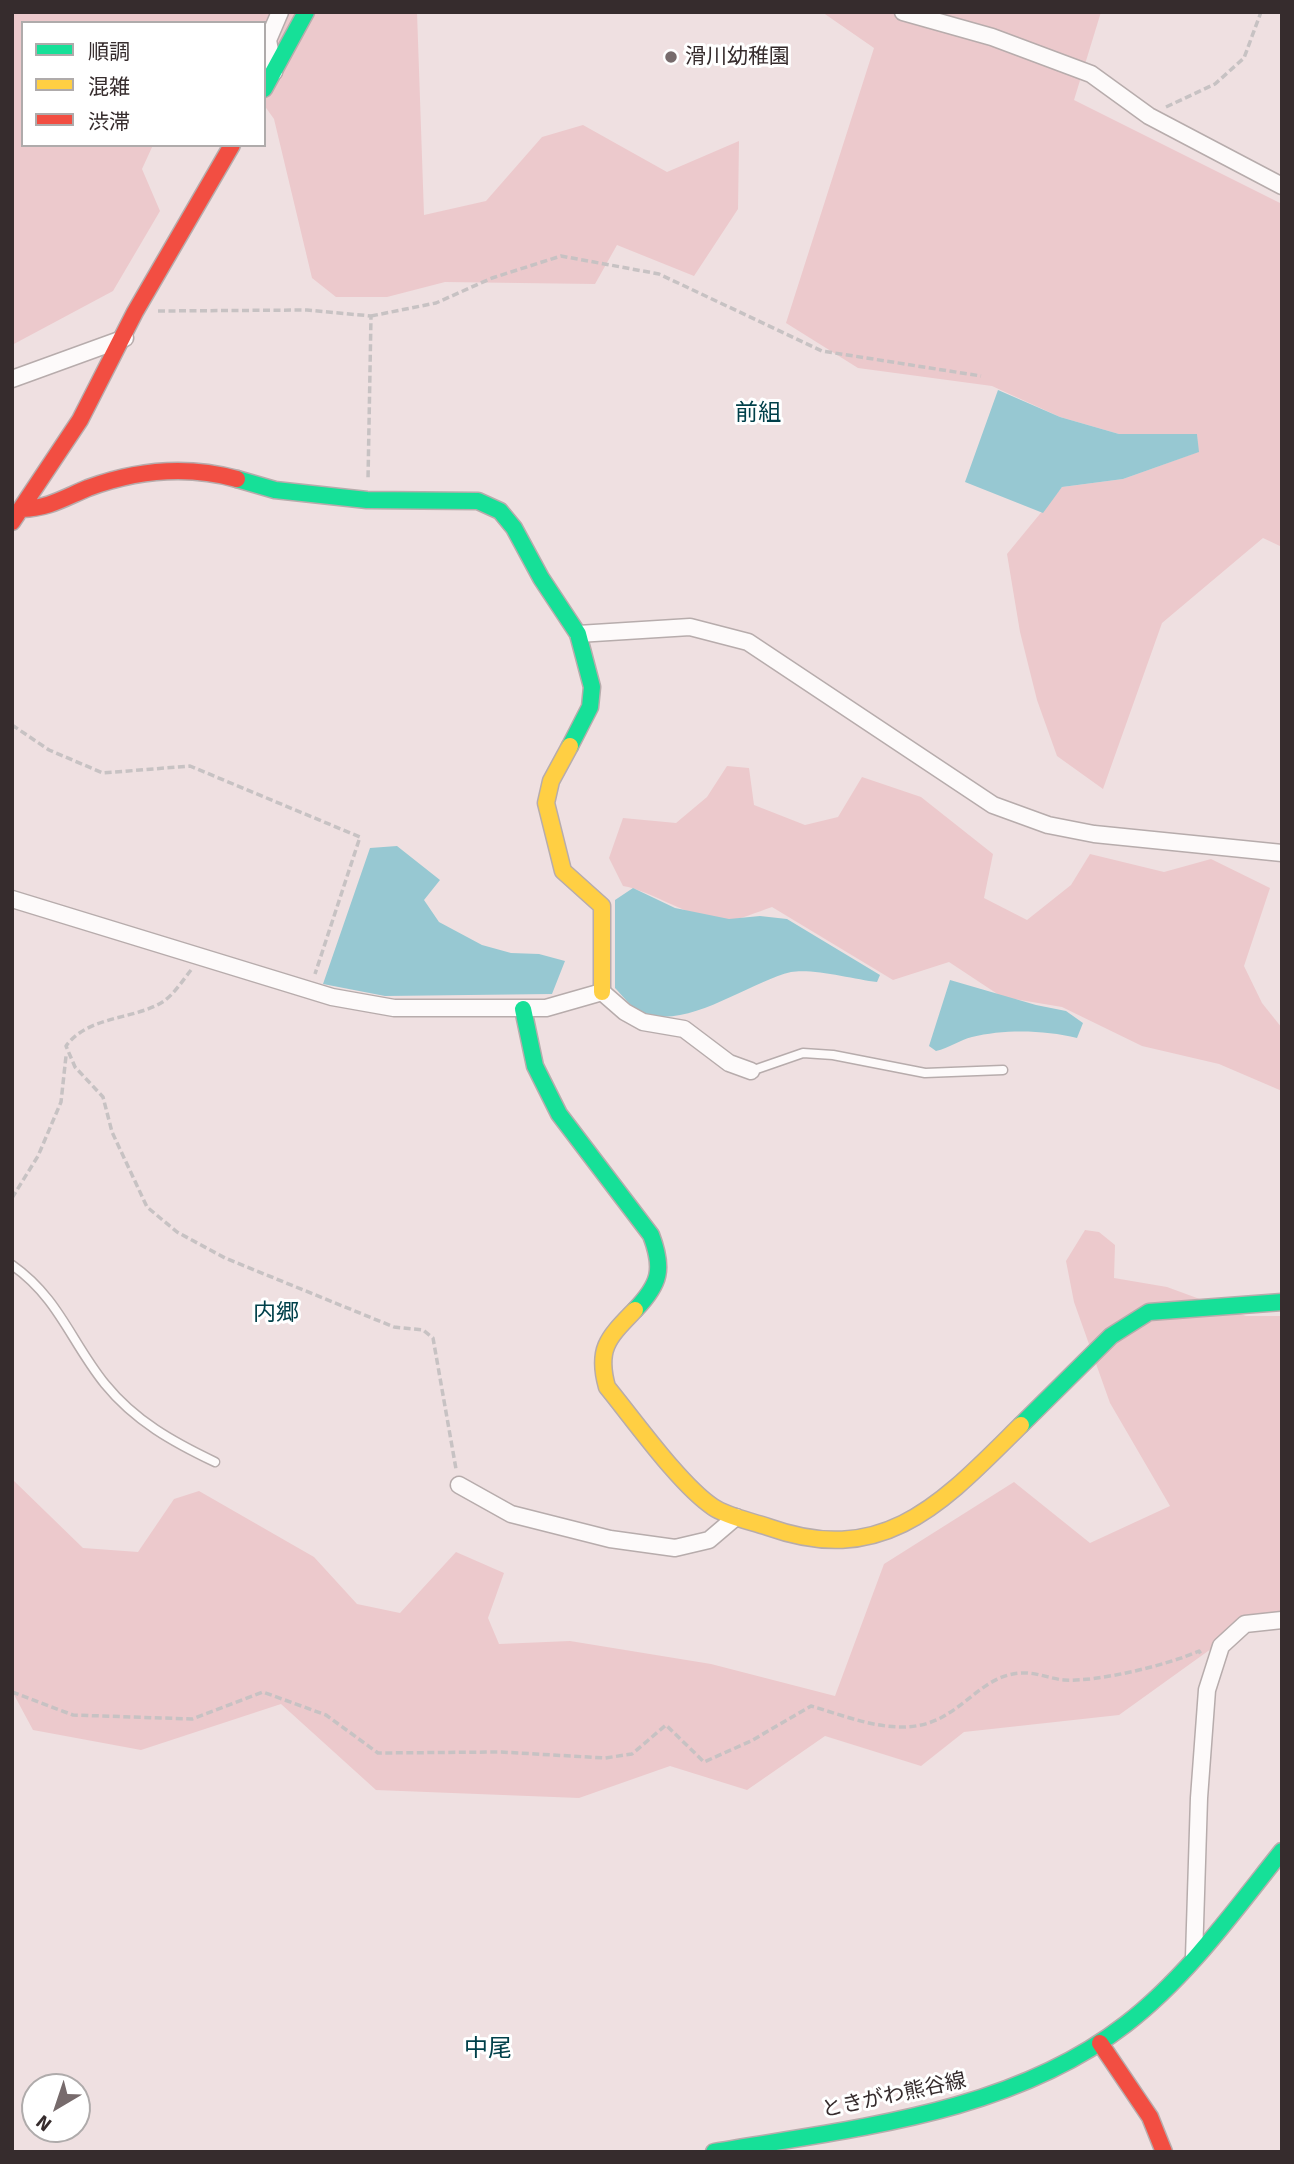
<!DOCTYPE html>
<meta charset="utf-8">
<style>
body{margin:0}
#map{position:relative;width:1294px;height:2164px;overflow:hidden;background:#efe0e1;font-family:Signika,"Noto Sans JP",sans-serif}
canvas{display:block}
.frame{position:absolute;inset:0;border:14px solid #362c2d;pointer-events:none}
.legend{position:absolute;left:21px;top:21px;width:245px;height:126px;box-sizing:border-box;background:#fff;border:2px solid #afabab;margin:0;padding:9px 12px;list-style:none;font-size:21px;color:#362c2d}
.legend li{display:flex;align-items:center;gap:14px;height:35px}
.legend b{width:35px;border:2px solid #afabab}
.north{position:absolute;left:21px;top:2073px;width:70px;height:70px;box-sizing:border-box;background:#fff;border:2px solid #afabab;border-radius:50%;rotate:219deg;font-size:19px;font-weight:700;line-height:28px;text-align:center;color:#362c2d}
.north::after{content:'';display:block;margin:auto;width:24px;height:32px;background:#776b6c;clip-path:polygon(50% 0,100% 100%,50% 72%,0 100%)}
</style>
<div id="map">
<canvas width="1294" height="2164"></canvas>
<div class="frame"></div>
<ul class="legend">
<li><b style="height:9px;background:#16e098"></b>順調</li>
<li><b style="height:9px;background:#ffcf43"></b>混雑</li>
<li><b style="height:9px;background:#f24e42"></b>渋滞</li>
</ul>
<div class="north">N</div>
</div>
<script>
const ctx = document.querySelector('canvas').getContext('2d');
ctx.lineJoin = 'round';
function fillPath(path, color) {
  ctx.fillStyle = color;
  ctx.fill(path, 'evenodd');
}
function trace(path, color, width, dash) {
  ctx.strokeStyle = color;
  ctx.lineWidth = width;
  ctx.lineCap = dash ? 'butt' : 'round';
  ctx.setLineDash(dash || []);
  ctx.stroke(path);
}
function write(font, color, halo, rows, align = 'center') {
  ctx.font = font + ' Signika,"Noto Sans JP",sans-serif';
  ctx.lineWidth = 6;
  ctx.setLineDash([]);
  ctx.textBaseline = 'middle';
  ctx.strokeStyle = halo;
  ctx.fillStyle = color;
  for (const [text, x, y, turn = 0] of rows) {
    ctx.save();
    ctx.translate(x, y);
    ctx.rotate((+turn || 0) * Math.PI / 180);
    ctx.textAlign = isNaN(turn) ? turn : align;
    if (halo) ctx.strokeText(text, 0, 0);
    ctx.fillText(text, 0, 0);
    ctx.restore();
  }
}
fillPath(new Path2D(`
 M12 12H417L424 215 486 201 542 137 583 125 667 172 739 141 738 209 694 276 617 245 595 284 445 282 387 297H336L312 278 274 119 264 105V23H23V145H153L142 169 160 211 113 291 12 345Z
 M822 12H1101L1074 100 1282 204V547L1263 538 1162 623 1103 789 1057 756 1037 700 1020 632 1007 554 1062 487 1123 479 1198 452 1197 434H1119L1060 417 992 386 858 368 786 323 874 48Z
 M727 766 749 768 754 805 805 825 838 817 862 777 921 797 993 854 984 898 1027 920 1071 885 1090 854 1164 872 1211 859 1270 888 1244 966 1262 1003 1282 1028V1091L1219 1064 1142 1046 1062 1007 1002 997 949 962 893 980 772 907C757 912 740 920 725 921 702 924 650 890 623 886L609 858 623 818 676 823 707 797Z
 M1085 1230 1099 1232 1115 1245 1114 1278 1167 1287 1246 1316H1282V1613L1222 1641 1119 1715 964 1732 921 1766 825 1736 747 1790 670 1766 579 1798 376 1790 281 1704 141 1750 33 1730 12 1691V1479L83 1548 138 1552 174 1499 199 1491 314 1557 357 1604 400 1613 456 1552 504 1573 488 1618 499 1644 570 1641 711 1664 835 1696 884 1564 1014 1482 1090 1543 1170 1506 1110 1403 1074 1302 1066 1261Z`), '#ecc9cc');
fillPath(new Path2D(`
 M998 390 1060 417 1119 434H1197L1199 452 1123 479 1062 487 1043 513 965 482Z
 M397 846 440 880 424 900 439 922 482 945 511 953 539 954 565 961 552 994 385 996 323 984 370 848Z
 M633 888 675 908 729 919 760 916 787 919 880 975 877 982C854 979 812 968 791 972 748 982 681 1035 638 1010 629 1005 622 995 615 988V900Z
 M950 980 1036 1005 1066 1011 1083 1023 1077 1038C1045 1030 1004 1029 972 1037 960 1040 949 1048 936 1051L929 1046Z`), '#97c8d2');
const lane = new Path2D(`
 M751 1071 803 1053 833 1055 925 1073 1003 1070
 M12 1265C59 1298 71 1342 105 1384 135 1421 173 1442 215 1462`);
const street = new Path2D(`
 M903 12 992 37 1091 74 1149 116 1282 186
 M274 72 268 40 280 12
 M12 379 125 338
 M578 634 690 627 748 642 993 805 1048 825 1094 834 1282 853
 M12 899 332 997 394 1008H546L602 992 625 1012 643 1022 684 1029 729 1063 751 1071
 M459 1485 511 1514 610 1539 675 1548 709 1540 736 1517
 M1194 1957 1199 1798 1207 1690 1221 1646 1245 1624 1282 1620`);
const fast = new Path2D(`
 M264 89 306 12
 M237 479 275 490 367 500 478 501 500 511 514 528 541 578 578 634 592 687 590 707 570 746
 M523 1009 535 1066 559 1114 651 1235C664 1269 660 1284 635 1310
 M1021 1425 1111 1336 1149 1312 1282 1302
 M714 2152C854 2128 1010 2114 1126 2024 1187 1977 1234 1911 1282 1851`);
const slow = new Path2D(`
 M570 746 551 781 546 803 563 871 602 906V992
 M635 1310C609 1337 596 1348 607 1387 634 1420 680 1485 713 1507 728 1517 751 1521 768 1527 885 1569 944 1501 1021 1425`);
const jam = new Path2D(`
 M22 509C49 508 64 498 88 488 137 470 186 465 237 479
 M12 522 80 420 135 312 232 145
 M1100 2043 1150 2117 1164 2152`);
trace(lane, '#b7acac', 11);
trace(street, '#b7acac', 19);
trace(fast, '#b7acac', 19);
trace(slow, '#b7acac', 19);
trace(jam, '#b7acac', 19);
trace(new Path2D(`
 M1166 107 1215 84 1244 58 1261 12
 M158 311 307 310 371 316 368 480
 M371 316 436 303 492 278 561 256 659 274 822 351 981 376
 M12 725 49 750 103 773 190 766 360 837 315 974
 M191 970C183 980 173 996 161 1003 131 1020 88 1016 66 1046L75 1067 103 1097 112 1132 147 1207 177 1232 225 1258 394 1327 423 1330 433 1338 456 1469
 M12 1198 38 1156 61 1102 66 1056
 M12 1692 73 1715 192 1719 263 1692 326 1715 378 1753 501 1752 605 1758 632 1754 666 1725 704 1762 751 1741 811 1706C856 1719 906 1742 949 1713 973 1698 991 1674 1022 1673 1036 1672 1051 1679 1064 1680 1098 1682 1168 1665 1199 1651L1202 1656`), '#c7c2c3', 3.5, [7, 3.5]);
trace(lane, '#fdfafa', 8);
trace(street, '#fdfafa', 16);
trace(fast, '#16e098', 16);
trace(slow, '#ffcf43', 16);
trace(jam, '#f24e42', 16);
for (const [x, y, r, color] of [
 [671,57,7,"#776b6c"]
]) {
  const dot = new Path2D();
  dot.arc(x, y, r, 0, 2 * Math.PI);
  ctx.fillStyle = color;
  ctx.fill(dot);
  trace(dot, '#fff', 2.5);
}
write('21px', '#362c2d', '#fff', [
 ["滑川幼稚園",685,57]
], 'left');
write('21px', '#362c2d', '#fff', [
 ["ときがわ熊谷線",894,2096,-12]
]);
write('23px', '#00404a', '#fff', [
 ["前組",758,414],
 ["内郷",276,1314]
]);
write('24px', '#00404a', '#fff', [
 ["中尾",488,2050]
]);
</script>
